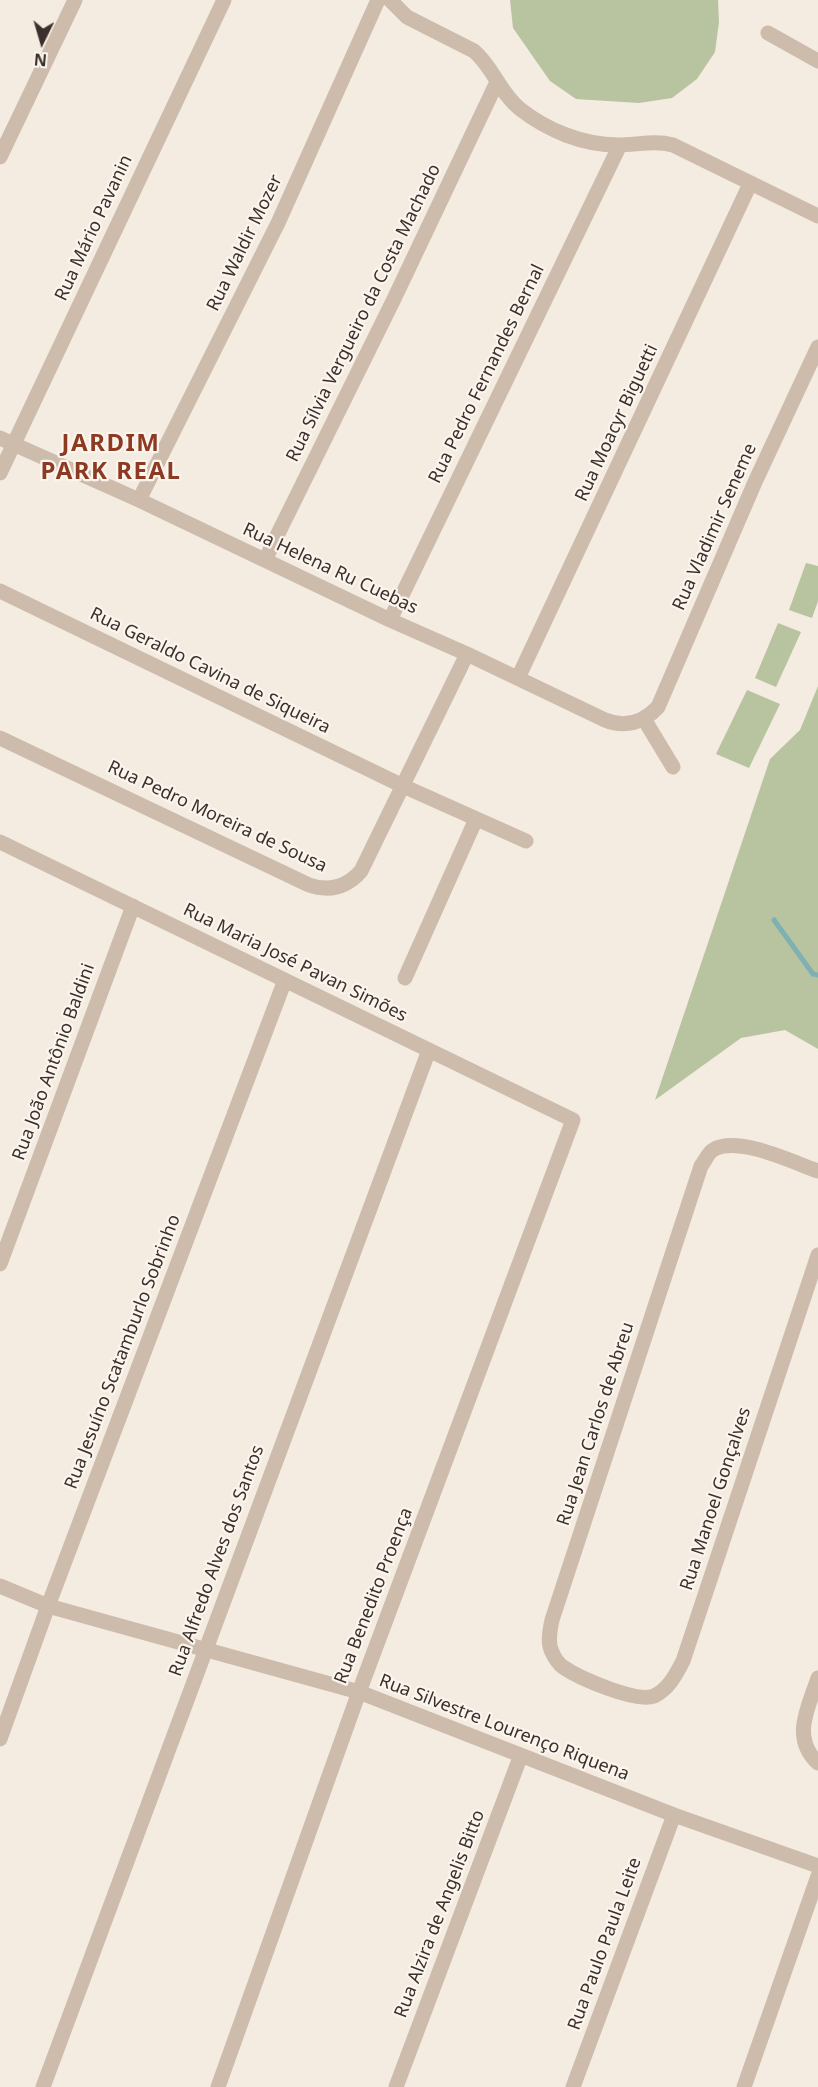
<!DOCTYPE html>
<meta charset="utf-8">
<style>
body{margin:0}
#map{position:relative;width:818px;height:2087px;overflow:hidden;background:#f4ebe1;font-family:"Noto Sans",sans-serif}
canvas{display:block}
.north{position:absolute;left:12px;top:12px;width:60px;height:60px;-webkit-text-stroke:4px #fbf5ee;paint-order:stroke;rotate:185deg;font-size:16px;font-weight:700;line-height:24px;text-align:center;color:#3b302b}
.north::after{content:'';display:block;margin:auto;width:21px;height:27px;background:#3b302b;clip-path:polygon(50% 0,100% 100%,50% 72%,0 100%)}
</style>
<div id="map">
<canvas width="818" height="2087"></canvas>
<div class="north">N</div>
</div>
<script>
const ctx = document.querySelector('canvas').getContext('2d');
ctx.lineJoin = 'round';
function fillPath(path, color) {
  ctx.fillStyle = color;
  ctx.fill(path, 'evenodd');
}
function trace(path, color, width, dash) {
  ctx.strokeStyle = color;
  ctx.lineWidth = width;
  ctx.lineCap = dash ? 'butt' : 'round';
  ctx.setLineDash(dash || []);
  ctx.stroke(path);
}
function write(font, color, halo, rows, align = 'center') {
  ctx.font = font + ' "Noto Sans",sans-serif';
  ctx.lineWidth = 4.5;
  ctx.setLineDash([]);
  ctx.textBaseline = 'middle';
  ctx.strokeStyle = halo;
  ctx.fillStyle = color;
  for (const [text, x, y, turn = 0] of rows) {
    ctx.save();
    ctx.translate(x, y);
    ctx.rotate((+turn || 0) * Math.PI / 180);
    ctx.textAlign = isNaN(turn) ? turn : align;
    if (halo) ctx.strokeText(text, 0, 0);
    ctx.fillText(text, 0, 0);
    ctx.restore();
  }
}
fillPath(new Path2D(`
 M510 0H718L719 22 715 52 697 79 672 98 639 103 576 99 550 81 513 28Z
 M806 563 818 566V601L812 618 789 610Z
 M778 623 801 632 776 687 755 678Z
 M818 686V1049L785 1030 741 1038 655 1100 770 759 800 730Z
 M747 690 780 704 749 768 716 754Z`), '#b8c4a0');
trace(new Path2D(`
 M774 920 813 974 818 975`), '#7fb0b2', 5);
trace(new Path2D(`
 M390 0 407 17 474 51C493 67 500 93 520 109 547 130 582 145 618 145 637 145 654 140 673 145L818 216
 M768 33 818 61
 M0 157 75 0
 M0 438 139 500 390 620 467 654 605 720C625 728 643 723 658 707L755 482 818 347
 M0 473 224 0
 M139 500 278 223 378 0
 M265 560 394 299 497 82
 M0 591 403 786 526 841
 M390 620 620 145
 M518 678 750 184
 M644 719 673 767
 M0 738 309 885C330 892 347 887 361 871L467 654
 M0 842 573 1120 359 1692 218 2087
 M405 978 476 819
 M818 1171C792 1162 737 1135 713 1150 708 1153 705 1161 701 1166L552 1620C550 1630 547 1643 552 1652 554 1657 559 1664 563 1667 579 1678 636 1703 654 1696 669 1689 676 1674 683 1661L818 1255
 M0 1264 133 906
 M0 1586 48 1606 359 1692 674 1815 818 1866
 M818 1678C808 1708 791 1738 818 1763
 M0 1739 48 1606 285 980
 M43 2087 429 1050
 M396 2087 521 1755
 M573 2087 674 1815
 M744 2087 818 1876`), '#cdbbac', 15);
write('18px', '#3b302b', '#fbf5ee', [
 ["Rua Mário Pavanin",94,228,-65],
 ["Rua Waldir Mozer",245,243,-64],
 ["Rua Sílvia Vergueiro da Costa Machado",364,313,-64],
 ["Rua Pedro Fernandes Bernal",487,374,-64],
 ["Rua Moacyr Biguetti",617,423,-65],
 ["Rua Vladimir Seneme",715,527,-66],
 ["Rua Helena Ru Cuebas",330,569,25],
 ["Rua Geraldo Cavina de Siqueira",210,671,26],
 ["Rua Pedro Moreira de Sousa",217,817,25],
 ["Rua Maria José Pavan Simões",295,963,26],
 ["Rua João Antônio Baldini",54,1062,-70],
 ["Rua Jesuíno Scatamburlo Sobrinho",123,1352,-69],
 ["Rua Jean Carlos de Abreu",596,1424,-72],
 ["Rua Manoel Gonçalves",716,1499,-72],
 ["Rua Alfredo Alves dos Santos",217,1561,-70],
 ["Rua Benedito Proença",374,1596,-69],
 ["Rua Silvestre Lourenço Riquena",504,1728,21],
 ["Rua Alzira de Angelis Bitto",440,1914,-69],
 ["Rua Paulo Paula Leite",605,1944,-70]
]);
ctx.letterSpacing = '1.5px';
write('bold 24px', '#8c3b22', '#fbf5ee', [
 ["JARDIM",111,444],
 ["PARK REAL",111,472]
]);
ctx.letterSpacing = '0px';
</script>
